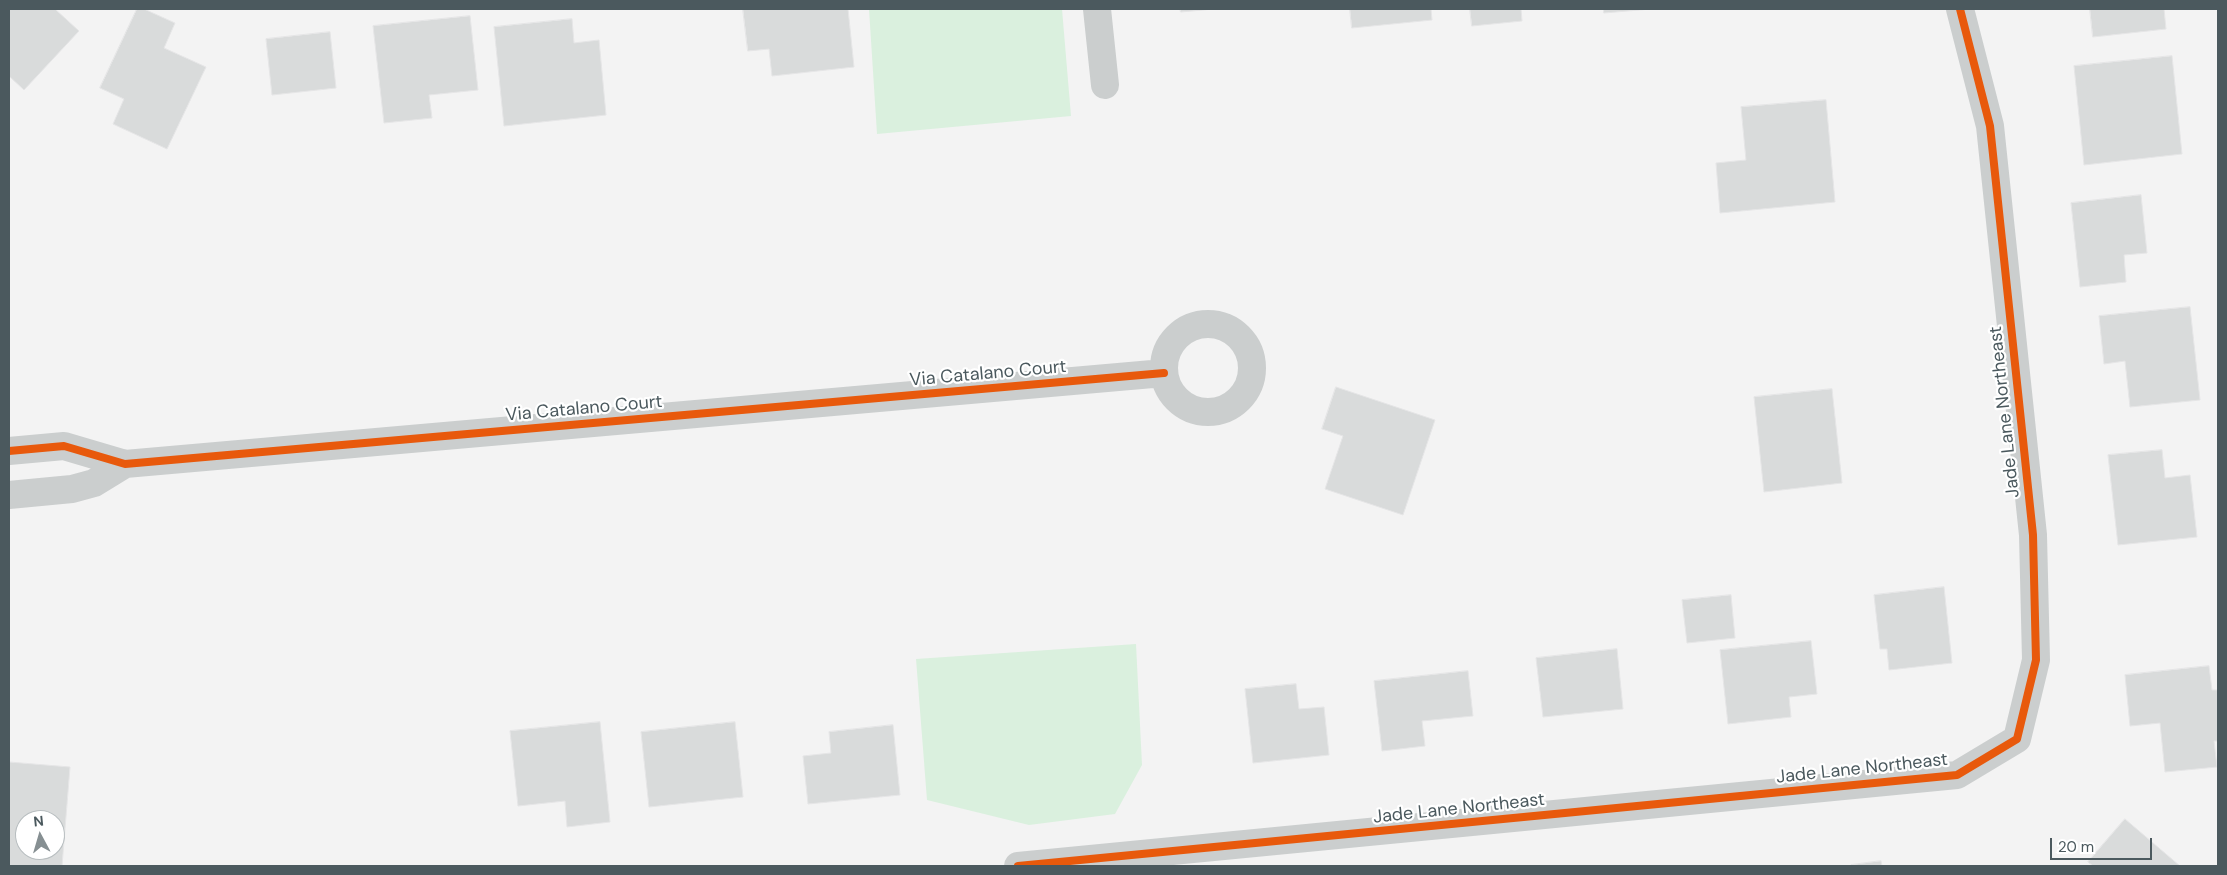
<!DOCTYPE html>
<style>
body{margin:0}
#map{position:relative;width:2227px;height:875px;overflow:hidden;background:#f3f3f3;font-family:"DM Sans",sans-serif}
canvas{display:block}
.frame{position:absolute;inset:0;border:10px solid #4b595e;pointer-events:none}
.north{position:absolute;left:15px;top:810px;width:50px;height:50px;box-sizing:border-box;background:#fff;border:1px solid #b7bdbf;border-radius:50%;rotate:354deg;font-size:14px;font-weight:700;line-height:20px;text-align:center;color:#4b595e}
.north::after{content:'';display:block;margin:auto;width:18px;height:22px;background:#868f92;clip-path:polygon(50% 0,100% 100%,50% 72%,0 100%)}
.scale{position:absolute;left:2050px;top:838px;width:102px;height:22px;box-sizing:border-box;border:2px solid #4b595e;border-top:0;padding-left:6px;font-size:15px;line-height:18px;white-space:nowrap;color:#4b595e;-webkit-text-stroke:4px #fff;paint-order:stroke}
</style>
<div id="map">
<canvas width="2227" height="875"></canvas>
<div class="frame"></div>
<div class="north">N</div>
<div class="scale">20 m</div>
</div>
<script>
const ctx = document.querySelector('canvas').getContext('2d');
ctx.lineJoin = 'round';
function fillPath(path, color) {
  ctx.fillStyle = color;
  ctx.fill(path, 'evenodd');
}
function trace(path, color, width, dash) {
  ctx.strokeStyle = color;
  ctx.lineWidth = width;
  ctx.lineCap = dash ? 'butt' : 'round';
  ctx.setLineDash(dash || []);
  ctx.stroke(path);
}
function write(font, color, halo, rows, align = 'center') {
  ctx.font = font + ' "DM Sans",sans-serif';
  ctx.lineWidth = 4.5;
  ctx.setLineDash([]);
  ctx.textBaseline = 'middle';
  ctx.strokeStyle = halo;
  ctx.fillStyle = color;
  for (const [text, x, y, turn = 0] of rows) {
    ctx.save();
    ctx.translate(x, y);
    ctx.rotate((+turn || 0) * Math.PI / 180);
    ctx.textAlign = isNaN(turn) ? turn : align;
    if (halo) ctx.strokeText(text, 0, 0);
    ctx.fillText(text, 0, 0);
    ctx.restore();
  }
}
fillPath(new Path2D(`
 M869 9H1062L1071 116 877 134Z
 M1136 644 1142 765 1115 814 1029 825 927 800 916 659Z`), '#daf0de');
const building = new Path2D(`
 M9 9H55L79 31 24 90 9 76Z
 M137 9H144L175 23 164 48 206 67 167 149 113 124 124 99 100 88Z
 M743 9H848L854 67 772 76 769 49 748 51Z
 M1180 9H1214L1181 12Z
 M1350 9H1431L1432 20 1352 28Z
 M1470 9H1521L1522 21 1472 26Z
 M1604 9H1651L1604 13Z
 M2090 9H2164L2166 29 2093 37Z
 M470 16 478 90 429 95 432 118 384 123 373 26Z
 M572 19 574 43 599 40 606 115 504 126 494 27Z
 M330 32 336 88 272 95 266 39Z
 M2172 56 2182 154 2084 165 2074 66Z
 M1826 100 1835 202 1720 213 1716 163 1746 160 1741 107Z
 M2141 195 2147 253 2124 255 2126 282 2080 287 2071 203Z
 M2190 307 2200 400 2130 407 2125 361 2104 364 2099 316Z
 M1336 387 1435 420 1403 515 1325 489 1343 436 1322 429Z
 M1832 389 1842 483 1764 492 1754 397Z
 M2162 450 2165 478 2190 475 2197 537 2118 545 2108 455Z
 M1944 587 1952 663 1889 670 1887 649H1880L1874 595Z
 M1731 595 1735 638 1687 643 1682 600Z
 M1811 641 1817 694 1789 697 1791 717 1728 724 1720 650Z
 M1617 649 1623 709 1543 717 1536 658Z
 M2209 666 2212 690H2218V741H2214L2217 767 2165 772 2160 723 2130 726 2125 675Z
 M1468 671 1473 716 1422 721 1425 746 1382 751 1374 681Z
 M1296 684 1299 709 1324 707 1329 755 1253 763 1245 689Z
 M600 722 610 822 567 827 565 801 518 806 510 731Z
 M735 722 743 797 649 807 641 732Z
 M893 725 900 795 808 804 803 756 831 753 829 732Z
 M9 762 70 767 62 866H9ZM25 820H55V850H25Z
 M2125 819 2180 866H2093L2088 862Z
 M1881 861 1882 866H1851V865Z`);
fillPath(building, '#d9dbdb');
trace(building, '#e5e5e6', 1);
trace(new Path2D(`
 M1097 9 1105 85
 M1164 368a44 44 0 1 1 88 0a44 44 0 1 1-88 0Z
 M9 451 64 446 125 464 1164 373
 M9 495 72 489 94 483 125 464
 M1018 866 1957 775 2017 739 2036 660 2033 535 1990 126 1960 9`), '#cbcece', 28);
trace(new Path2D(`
 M9 451 64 446 125 464 1164 373
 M1018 866 1957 775 2017 739 2036 660 2033 535 1990 126 1960 9`), '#e8590c', 8);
write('18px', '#4b595e', '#fff', [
 ["Via Catalano Court",988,374,-5],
 ["Via Catalano Court",584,409,-5],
 ["Jade Lane Northeast",2005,412,-96],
 ["Jade Lane Northeast",1862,769,-6],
 ["Jade Lane Northeast",1459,809,-6]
]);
</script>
